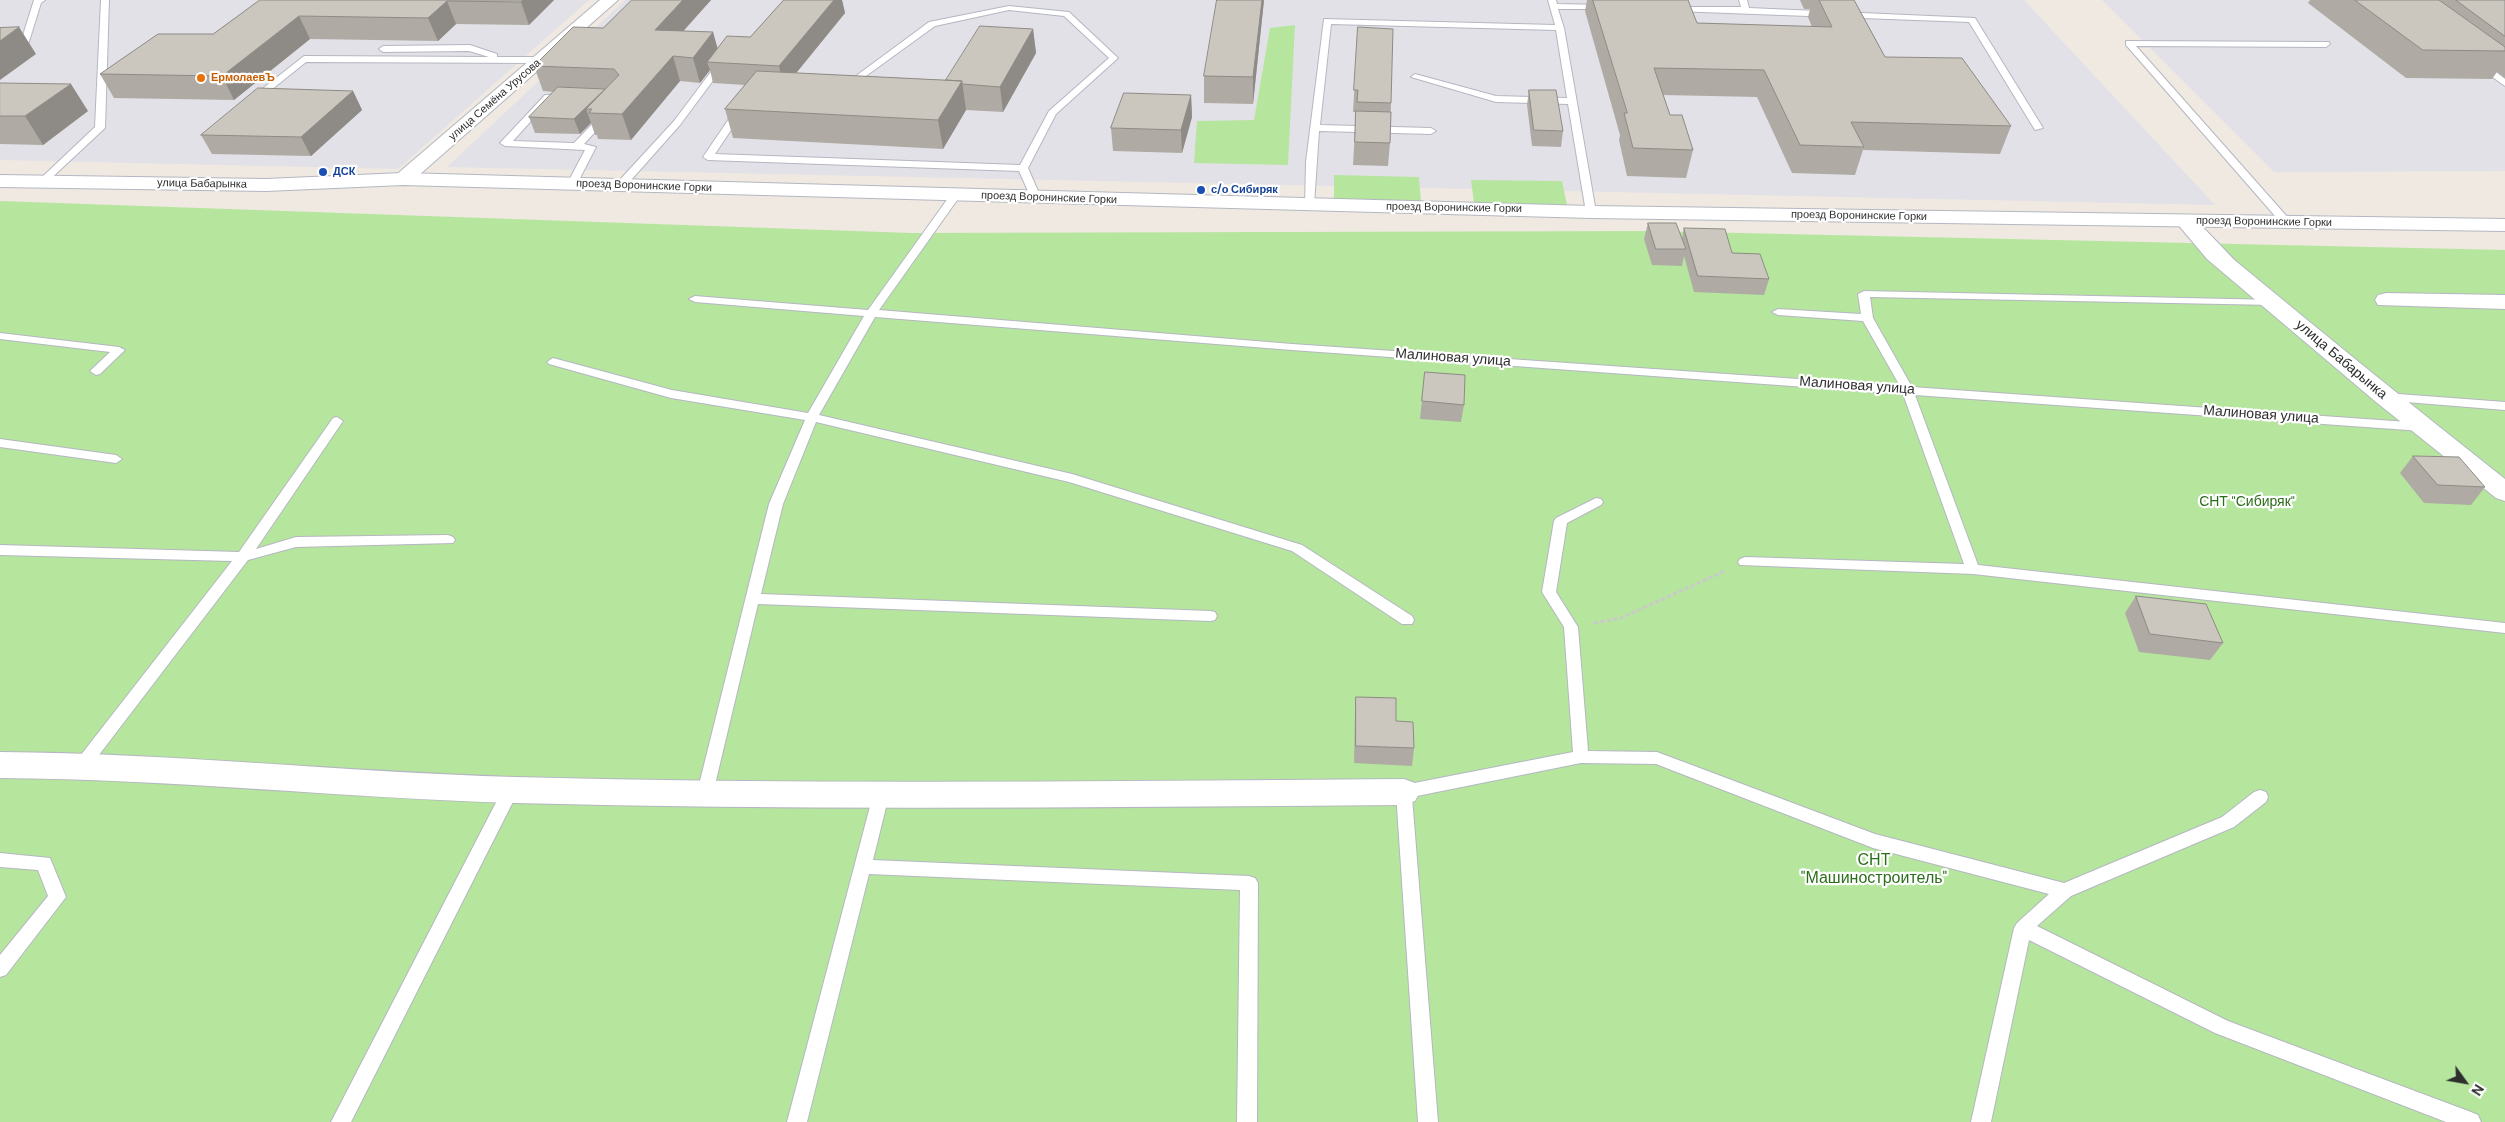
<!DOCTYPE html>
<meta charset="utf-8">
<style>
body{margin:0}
#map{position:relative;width:2505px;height:1122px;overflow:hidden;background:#efe9e1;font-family:"DM Sans",sans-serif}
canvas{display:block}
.north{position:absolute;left:2440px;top:1057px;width:50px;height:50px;-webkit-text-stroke:4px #fff;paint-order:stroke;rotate:122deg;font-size:14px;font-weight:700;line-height:20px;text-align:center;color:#2e2e2e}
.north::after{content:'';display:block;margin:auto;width:18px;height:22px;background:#2e2e2e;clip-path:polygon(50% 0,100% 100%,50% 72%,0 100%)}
</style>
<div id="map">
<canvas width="2505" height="1122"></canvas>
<div class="north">N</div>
</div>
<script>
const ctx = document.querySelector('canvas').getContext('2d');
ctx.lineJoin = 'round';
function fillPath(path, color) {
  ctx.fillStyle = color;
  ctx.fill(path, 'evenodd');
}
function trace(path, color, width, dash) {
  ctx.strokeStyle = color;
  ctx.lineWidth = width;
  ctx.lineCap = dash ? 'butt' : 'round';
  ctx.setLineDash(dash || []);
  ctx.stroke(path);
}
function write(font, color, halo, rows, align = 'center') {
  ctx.font = font + ' "DM Sans",sans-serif';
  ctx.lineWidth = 4.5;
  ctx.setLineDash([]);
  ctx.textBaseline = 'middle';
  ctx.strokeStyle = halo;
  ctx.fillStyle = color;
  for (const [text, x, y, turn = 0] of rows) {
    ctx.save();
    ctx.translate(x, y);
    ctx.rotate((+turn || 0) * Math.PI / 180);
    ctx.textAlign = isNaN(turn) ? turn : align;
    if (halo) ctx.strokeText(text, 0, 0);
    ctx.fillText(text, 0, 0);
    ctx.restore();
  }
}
fillPath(new Path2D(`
 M0 0H589L398 169 0 160Z
 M625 0H2024L2215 205 447 167Z
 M2102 0H2505V171L2274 172Z`), '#e3e1e8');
fillPath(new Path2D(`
 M1295 25 1288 165 1194 163 1197 121 1254 120 1270 28Z
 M1334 175 1419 177 1421 202 1334 200Z
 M1471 180 1562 181 1567 205 1474 203Z
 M0 201 911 233 1650 231 2505 250V1122H0Z`), '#b6e59e');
const service = new Path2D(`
 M34 0H45L41 3 27 48 23 51 19 48Z
 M101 0H109L105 128 45 184H39V180L95 127Z
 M1548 0H1556L1557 4 1603 5 1607 7 1603 9H1558L1564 28 1596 212 1595 214 1591 215 1586 212 1568 104 1496 102 1411 77 1415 74 1496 96 1567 98 1556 30 1331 24 1320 125 1431 128 1436 131 1431 134 1319 131 1314 205 1309 208 1305 207 1306 162 1324 19 1555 25Z
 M1739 0H1747L1749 8 1975 18 2043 128 2035 130 1969 22 1674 11 1670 9 1674 7H1741Z
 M1009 6 1069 12 1118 58 1056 114 1028 168 1041 198 1040 200 1031 198 1019 171 708 160 703 157 735 110 738 109 743 112 715 154 1020 165 1049 111 1109 58 1064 16 1009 10 935 26 848 89 841 87 929 22Z
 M2126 41 2329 42 2330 44 2326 47 2136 46 2290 220V224H2282L2126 45Z
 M470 45 497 54V57H541L545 60 541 63 306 62 260 99 252 97 304 56 489 57 469 51 383 52 379 49 383 46Z
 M719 61 726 63 680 125 624 188H616V184L674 121Z
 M2477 62H2483L2505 79V86L2477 66Z
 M567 94 570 95V99L550 100 513 141 574 143 603 113H609V117L584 144 596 147 577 184 572 187 567 184 585 150 505 146 500 143 545 95Z
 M955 193 960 196 879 310 1292 344 1900 386 1863 321 1778 315 1772 312 1778 309 1861 314 1858 294 1864 291 2277 300 2279 302 2273 305 1870 297 1873 318 1912 387 2422 423 2428 427 2422 431 1915 395 1978 565 2505 623V633L1973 574 1740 565 1738 562 1740 559 1745 557 1964 564 1903 394 1292 350 875 317 819 415 1072 474 1302 545 1412 616 1414 620 1412 624H1402L1292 551 1069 482 816 422 783 504 761 594 1210 611 1215 612 1217 616 1215 620 1210 621 758 604 713 793 711 798 705 800 699 798 697 793 769 504 805 420 671 398 549 364 547 362 553 358 672 390 808 413 864 316 695 302 689 299 695 296 868 310 951 194Z
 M0 333 119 347 125 350 100 374 96 375 90 371 110 352 0 339Z
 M2385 393 2505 402V410L2381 400 2379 397 2381 394Z
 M337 417 343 421 256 549 296 537 448 535 453 537 455 540 453 543 296 547 248 560 89 768 83 770 77 768 75 764 77 760 232 561 0 555V545L239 552 333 418Z
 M0 439 116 455 122 459 116 463 0 447Z
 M1596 498 1601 499 1603 502 1601 505 1567 523 1556 592 1578 627 1588 751 1657 752 1875 834 2064 883 2222 817 2254 792 2260 790 2266 792 2268 797 2266 802 2234 827 2071 896 2037 926 2228 1021 2471 1112 2478 1115 2481 1122H2446L2215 1033 2029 940 1991 1122H1971L2014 928 2017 923 2049 894 1873 848 1656 764 1581 763 1412 797 1438 1122H1418L1396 792 1398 787 1404 785 1573 752 1564 627 1542 592 1554 521 1556 518Z
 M511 783 517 785 519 790 351 1122H331L505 785Z
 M881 788 887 790 889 795 873 860 1249 876 1255 878 1258 883 1257 1122H1237L1240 890 869 874 807 1122H787L873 795 875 790Z
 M0 853 50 858 66 897 6 975 0 977V955L48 896 38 870 0 867Z`);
const minor = new Path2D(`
 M600 0H618L410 183H396L393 179 396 175Z
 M2185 215C2198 218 2225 252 2238 263 2326 336 2415 408 2505 479V501L2496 498 2376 402 2207 259 2175 221 2178 217Z
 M2386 293 2505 295V309L2378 305 2375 300 2378 295Z
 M0 752C172 753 343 772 515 777 811 785 1108 781 1404 779L1415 783 1420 792 1415 801 1404 805C1108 807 811 811 515 803 343 798 172 779 0 778Z`);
const tertiary = new Path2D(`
 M403 173 1591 206 2505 219V231L1591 218 403 185 266 191 0 187V175L266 179Z`);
trace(service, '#b4b7c1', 2);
trace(minor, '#b4b7c1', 2);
trace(tertiary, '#b4b7c1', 2);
trace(new Path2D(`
 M1594 623 1621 618 1725 571`), '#c9c9c9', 3, [4, 2.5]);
fillPath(service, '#fff');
fillPath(minor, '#fff');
fillPath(tertiary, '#fff');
fillPath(new Path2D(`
 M260 0H554L529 25 456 24 438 41 310 39 234 100 114 98 100 74 213 34Z
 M632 0H711L683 31 713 32 717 48 750 37 784 0H842L845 13 796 73 946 80 1033 29 1036 53 1003 112 966 110 943 149 733 138 725 109 745 85 713 83 710 70 700 83 680 81 631 140 598 139 597 135H595L591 123 580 134 535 133 529 117 554 92 543 91 534 66 603 28Z
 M1264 0 1253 104 1204 103V76Z
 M1587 0H1688L1697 23 1812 27 1808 17 1810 9H1804L1800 0H1854L1885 57 2011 126 2000 154 1863 150 1855 175 1792 173 1757 97 1663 95 1670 115 1693 150 1686 178 1627 176 1619 140 1620 135 1585 11Z
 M2310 0H2505V78L2497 72 2492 79 2406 78 2308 3Z
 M1358 27 1391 103 1390 143 1388 166 1353 165 1356 112H1353Z
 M0 83 88 111 43 145 0 144Z
 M1529 90 1563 131 1561 147 1532 146 1527 105Z
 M353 91 362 110 311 156 212 154 201 135Z
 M1191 95 1192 117 1182 153 1113 151 1111 128Z
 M1648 223 1682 239 1684 228 1732 253 1769 279 1764 295 1694 292 1684 256 1682 266 1652 265 1644 239Z
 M1425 372 1464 405 1461 422 1420 419Z
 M2413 456 2485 487 2471 505 2424 503 2400 473Z
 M2136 596 2223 643 2210 660 2139 652 2125 613Z
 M1356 697 1414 748 1412 766 1354 763 1355 714Z`), '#afaba4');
fillPath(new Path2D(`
 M523 0H554L529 25 521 2Z
 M683 0H711L662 55 655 30Z
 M834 0H842L845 13 784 88 779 66Z
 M1262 0H1264L1253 104V77Z
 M447 1 456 24 438 41 428 18Z
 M299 16 310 39 234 100 222 76Z
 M19 27 36 54 0 80V41Z
 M1033 29 1036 53 1003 112 1000 87Z
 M713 32 720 57 707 62 710 70 700 83 693 58Z
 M673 56 680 81 631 140 622 114Z
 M962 81 966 110 943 149 938 120Z
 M71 84 88 111 43 145 25 116Z
 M605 89 610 104 592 109H586L591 123 580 134 574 119Z
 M353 91 362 110 311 156 301 137Z
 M1191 95 1192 117 1182 153 1181 130Z`), '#8e8b86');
const building = new Path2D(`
 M260 0H523L521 2 447 1 428 18 299 16 222 76 100 74 158 34H213Z
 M632 0H683L655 30 713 32 693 58 673 56 622 114 589 113 592 109H586L619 75 614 69 534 66 573 27 603 28Z
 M784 0H834L779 66 707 62 727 36 750 37Z
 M1217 0H1262L1253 77 1204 76Z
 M1593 0H1688L1697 23 1832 27 1819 0H1854L1885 57 1962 58 2011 126 1851 122 1864 147 1800 145 1764 70 1654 68 1670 115H1682L1693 150 1633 148 1624 113H1627Z
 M2355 0H2439L2505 47V51L2423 50Z
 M2456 0H2505V36Z
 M980 26 1033 29 1000 87 962 84V81L946 80Z
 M19 27 0 41V28Z
 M1358 27 1393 29 1391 103 1357 102 1358 90H1354Z
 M757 71 962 81 938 120 725 109Z
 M0 83 71 84 25 116H0Z
 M558 87 605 89 574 119 529 117Z
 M258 88 353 91 301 137 201 135Z
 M1529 90H1556L1563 131 1534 130Z
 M1124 93 1191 95 1181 130 1111 128Z
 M1356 111 1391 112 1390 143 1355 142Z
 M1648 223H1676L1686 249H1656Z
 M1684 228 1725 229 1732 253 1760 254 1769 279 1698 276Z
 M1425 372 1465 375 1464 405 1422 401Z
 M2413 456 2459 457 2485 487 2438 485Z
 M2136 596 2206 604 2223 643 2150 634Z
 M1356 697 1396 698V721L1413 722 1414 748 1356 746Z`);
fillPath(building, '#cbc7bf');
trace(building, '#8e8b86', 1);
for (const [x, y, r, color] of [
 [201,78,5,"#e8710a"],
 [323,172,5,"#1a4fb4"],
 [1201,190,5,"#1a4fb4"]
]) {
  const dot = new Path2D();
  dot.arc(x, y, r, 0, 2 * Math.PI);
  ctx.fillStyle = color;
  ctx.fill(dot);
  trace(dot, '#fff', 2);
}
write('bold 11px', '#c56008', '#fff', [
 ["ЕрмолаевЪ",211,78]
], 'left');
write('11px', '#2e2e2e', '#fff', [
 ["улица Семёна Урусова",495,100,-41],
 ["улица Бабарынка",202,184,1],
 ["проезд Воронинские Горки",644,186,2],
 ["проезд Воронинские Горки",1049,198,2],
 ["проезд Воронинские Горки",1454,208,1],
 ["проезд Воронинские Горки",1859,216,1],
 ["проезд Воронинские Горки",2264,222,1]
]);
write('bold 11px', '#164399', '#fff', [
 ["ДСК",333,172],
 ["с/о Сибиряк",1211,190]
], 'left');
write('14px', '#2e2e2e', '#fff', [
 ["Малиновая улица",1453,358,4],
 ["улица Бабарынка",2341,360,40],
 ["Малиновая улица",1857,386,4],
 ["Малиновая улица",2261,415,4]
]);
write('14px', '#2c6e1b', '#fff', [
 ["СНТ \"Сибиряк\"",2247,502]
]);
write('16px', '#2c6e1b', '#fff', [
 ["СНТ",1874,861],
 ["\"Машиностроитель\"",1874,879]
]);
</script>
